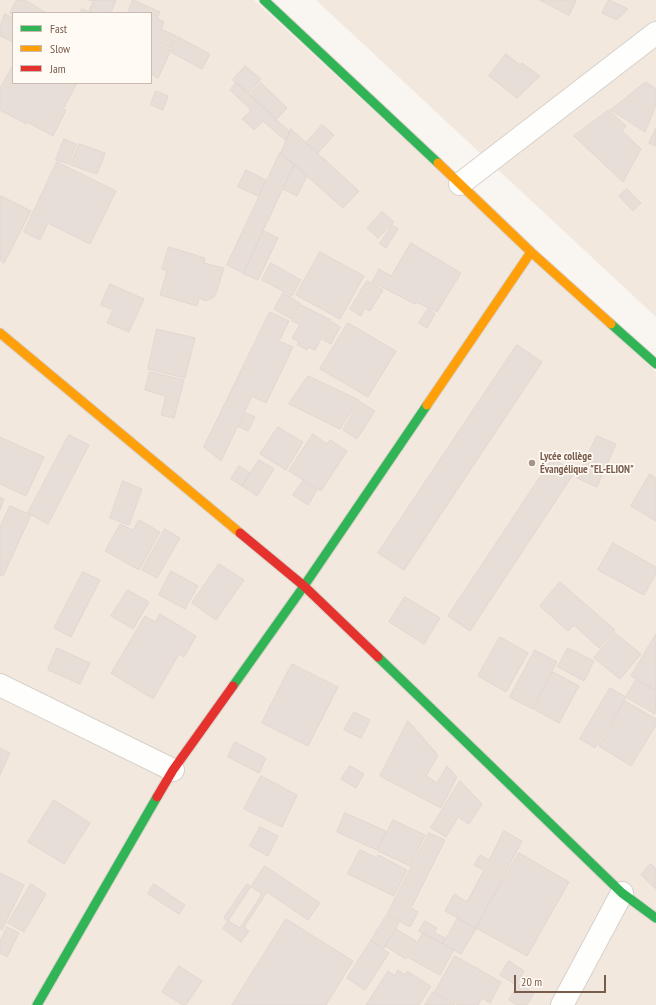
<!DOCTYPE html>
<meta charset="utf-8">
<style>
body{margin:0}
#map{position:relative;width:656px;height:1005px;overflow:hidden;background:#f9f5f0;font-family:"PT Sans Narrow",sans-serif}
canvas{display:block}
.legend{position:absolute;left:12px;top:12px;width:140px;height:72px;box-sizing:border-box;background:#fffaf3;border:1px solid #cabbb1;margin:0;padding:5px 7px;list-style:none;font-size:12px;color:#7a5c4d}
.legend li{display:flex;align-items:center;gap:8px;height:20px}
.legend b{width:20px;border:1px solid #cabbb1}
.scale{position:absolute;left:514px;top:975px;width:92px;height:18px;box-sizing:border-box;border:2px solid #7a5c4d;border-top:0;padding-left:5px;font-size:12px;line-height:14px;white-space:nowrap;color:#7a5c4d;-webkit-text-stroke:3px #fffaf3;paint-order:stroke}
</style>
<div id="map">
<canvas width="656" height="1005"></canvas>
<ul class="legend">
<li><b style="height:5px;background:#30b455"></b>Fast</li>
<li><b style="height:5px;background:#ff9f0a"></b>Slow</li>
<li><b style="height:5px;background:#e5322d"></b>Jam</li>
</ul>
<div class="scale">20 m</div>
</div>
<script>
const ctx = document.querySelector('canvas').getContext('2d');
ctx.lineJoin = 'round';
function fillPath(path, color) {
  ctx.fillStyle = color;
  ctx.fill(path, 'evenodd');
}
function trace(path, color, width, dash) {
  ctx.strokeStyle = color;
  ctx.lineWidth = width;
  ctx.lineCap = dash ? 'butt' : 'round';
  ctx.setLineDash(dash || []);
  ctx.stroke(path);
}
function write(font, color, halo, rows, align = 'center') {
  ctx.font = font + ' "PT Sans Narrow",sans-serif';
  ctx.lineWidth = 3.5;
  ctx.setLineDash([]);
  ctx.textBaseline = 'middle';
  ctx.strokeStyle = halo;
  ctx.fillStyle = color;
  for (const [text, x, y, turn = 0] of rows) {
    ctx.save();
    ctx.translate(x, y);
    ctx.rotate((+turn || 0) * Math.PI / 180);
    ctx.textAlign = isNaN(turn) ? turn : align;
    if (halo) ctx.strokeText(text, 0, 0);
    ctx.fillText(text, 0, 0);
    ctx.restore();
  }
}
fillPath(new Path2D(`
 M0 0H254L656 372V1005H0ZM13 13H151V83H13Z
 M316 0H656V317Z`), '#f2e8de');
const building = new Path2D(`
 M17 0H25L47 13H13V15L10 13Z
 M89 0H116L111 13H94L89 11 93 1Z
 M133 0 160 12 157 18 164 22 161 29 176 36 171 48 151 39V13H128Z
 M540 0H574L576 1 569 15Z
 M609 0 628 9 617 20 602 13Z
 M82 9 92 13H80Z
 M5 14 13 18V42L0 36V27Z
 M178 37 210 54 202 69 171 52Z
 M151 41 171 50 158 78 151 74Z
 M506 54 520 65 522 63 540 76 517 98 489 76Z
 M13 65V83H77L63 109 66 110 53 136 27 122 26 124 0 110V89Z
 M245 66 261 79 249 93 233 80Z
 M646 82 656 89V105L645 132 611 110Z
 M236 83 290 132 286 141 263 121 254 130 242 119 251 110 230 90Z
 M261 83 287 108 277 119 250 95Z
 M156 91 168 96 163 110 151 105Z
 M609 110 626 126 622 131 641 149 623 182 574 136Z
 M322 125 334 135 318 153 306 143Z
 M656 128V146L649 143Z
 M291 129 359 191 343 208 281 153Z
 M64 139 76 144 69 164 56 160Z
 M79 144 105 153 97 174 71 165Z
 M280 153 294 165 243 273 227 265Z
 M57 162 116 191 90 244 48 223 40 240 24 232Z
 M295 165 307 176 297 196 283 189Z
 M246 170 266 180 258 196 238 187Z
 M627 189 641 203 633 211 619 196Z
 M1 196 31 211 4 263 0 260V198Z
 M382 212 394 222 378 238 367 228Z
 M392 225 398 229 386 248 380 244Z
 M264 231 278 238 258 280 244 274Z
 M411 243 461 273 437 312 416 302 415 304 372 282 379 269 391 276Z
 M169 247 205 258 204 263 224 268 216 293 214 297 206 301 199 298 197 306 160 295 167 271 162 269Z
 M320 252 364 276 340 319 296 295Z
 M271 263 301 280 292 296 262 280Z
 M367 281 383 290 370 311 365 308 361 316 350 309Z
 M110 284 144 299 129 332 107 323 113 310 101 305Z
 M283 293 300 303 291 319 274 309Z
 M301 305 331 320 315 350 308 347 307 350 297 345 299 342 292 338 300 325 292 321Z
 M428 309 435 314 427 328 419 323Z
 M270 312 289 321 279 341 293 347 266 403 252 396 221 461 204 447Z
 M332 322 340 327 331 344 323 340Z
 M348 323 396 351 368 397 320 369Z
 M157 329 195 338 185 378 148 369Z
 M517 345 542 362 404 570 378 553Z
 M150 372 184 380 174 418 161 415 166 396 145 390Z
 M308 376 359 400 340 429 289 404Z
 M360 402 375 411 357 439 343 430Z
 M246 413 255 417 248 431 239 427Z
 M278 427 303 442 286 470 260 454Z
 M313 434 327 444 330 440 347 451 321 491 289 471Z
 M69 435 89 445 48 524 28 513Z
 M597 436 616 444 597 487 577 478Z
 M0 437 44 457 26 496 0 484Z
 M553 458 574 473 470 631 448 616Z
 M259 460 274 469 257 496 242 486Z
 M239 466 250 473 242 486 231 479Z
 M650 474 656 478V521L631 506Z
 M123 481 142 489 129 525 110 518Z
 M303 481 317 490 308 505 293 495Z
 M0 497 4 499 0 510Z
 M10 506 31 515 3 576 0 575V527Z
 M139 520 160 532 139 570 105 551 120 524 133 530Z
 M165 529 180 538 157 578 142 570Z
 M613 543 656 567V574L644 595 598 570Z
 M219 564 244 580 216 620 192 603Z
 M171 571 198 586 185 609 159 595Z
 M83 572 100 580 71 637 54 628Z
 M560 582 615 630 599 648 574 625 568 631 540 606Z
 M128 590 149 602 133 629 111 616Z
 M405 597 440 618 424 644 389 622Z
 M160 614 196 636 184 657 179 654 153 699 111 673 145 616 155 622Z
 M615 633 641 654 620 679 594 658Z
 M656 634V690L631 676Z
 M500 637 528 653 506 692 478 676Z
 M57 648 90 663 80 684 48 670Z
 M568 648 594 661 584 681 558 667Z
 M535 650 557 662 532 709 510 697Z
 M292 664 338 687 308 746 262 723Z
 M553 672 579 686 559 723 534 709Z
 M636 680 656 691 655 714 626 697Z
 M610 688 626 697 595 748 580 739Z
 M625 701 656 719V725L631 766 599 746Z
 M354 712 370 720 361 738 344 730Z
 M408 721 438 755 426 776 437 783 447 766 457 777 441 808 380 776Z
 M235 742 266 758 259 773 228 757Z
 M0 748 10 753 0 775Z
 M350 766 364 774 356 788 341 779Z
 M261 776 297 795 282 827 244 809Z
 M460 781 482 804 469 824 458 817 446 837 431 828Z
 M54 800 90 823 64 864 28 842Z
 M345 813 386 831 377 850 337 832Z
 M393 820 425 835 410 866 378 851Z
 M260 827 278 836 268 856 250 846Z
 M504 831 522 841 476 928 445 911 454 894 467 902 484 870 474 865 480 855 489 860Z
 M429 833 445 840 411 908 418 912 410 927 387 915Z
 M360 850 377 858 378 855 407 870 394 896 348 874Z
 M519 853 569 882 527 956 476 928Z
 M651 864 656 869V889L641 875Z
 M265 866 320 903 308 920 267 892 244 927 249 931 241 942 223 929Z
 M0 873 24 885 2 930 0 929Z
 M31 884 46 894 24 932 8 923Z
 M154 884 185 905 179 914 148 894Z
 M247 884 262 894 240 928 224 918Z
 M386 916 399 923 384 948 371 941Z
 M458 918 476 929 461 954 443 944Z
 M286 919 353 961 326 1005H232Z
 M425 921 437 928 434 932 445 938 442 944 419 931Z
 M7 927 19 933 7 957 0 953V942Z
 M396 929 416 941 406 959 385 946Z
 M423 933 454 950 440 975 409 958Z
 M371 941 389 953 365 990 347 978Z
 M455 956 501 982 490 1003 482 998 478 1005H458L435 992Z
 M509 961 524 971 516 985 500 975Z
 M179 966 202 981 186 1005H183L162 992Z
 M398 970 405 975 407 971 431 986 419 1005H366L388 971 395 976Z
 M519 984 534 993 527 1005H517L509 1000Z
 M433 992 455 1005H425Z`);
fillPath(building, '#e6ded7');
trace(building, '#e2d8d2', 1);
const street = new Path2D(`
 M460 184 656 33
 M0 685 173 770
 M562 1005 622 893`);
const fast = new Path2D(`
 M264 0 438 163
 M611 324 656 364
 M378 657 622 893 656 918
 M233 686 304 586 427 405
 M37 1005 157 797`);
const slow = new Path2D(`
 M438 163 531 252 611 324
 M0 333 240 533
 M427 405 531 252`);
const jam = new Path2D(`
 M240 533 304 586 378 657
 M157 797 173 770 233 686`);
trace(street, '#d7d1cb', 24);
trace(fast, '#d9d2cb', 11);
trace(slow, '#d9d2cb', 11);
trace(jam, '#d9d2cb', 11);
trace(street, '#fefefd', 22);
trace(fast, '#30b455', 9);
trace(slow, '#ff9f0a', 9);
trace(jam, '#e5322d', 9);
for (const [x, y, r, color] of [
 [532,463,4,"#a69286"]
]) {
  const dot = new Path2D();
  dot.arc(x, y, r, 0, 2 * Math.PI);
  ctx.fillStyle = color;
  ctx.fill(dot);
  trace(dot, '#fffaf3', 1.5);
}
write('bold 11px', '#7a5c4d', '#fffaf3', [
 ["Lycée collège",540,457],
 ["Évangélique \"EL-ELION\"",540,470]
], 'left');
</script>
